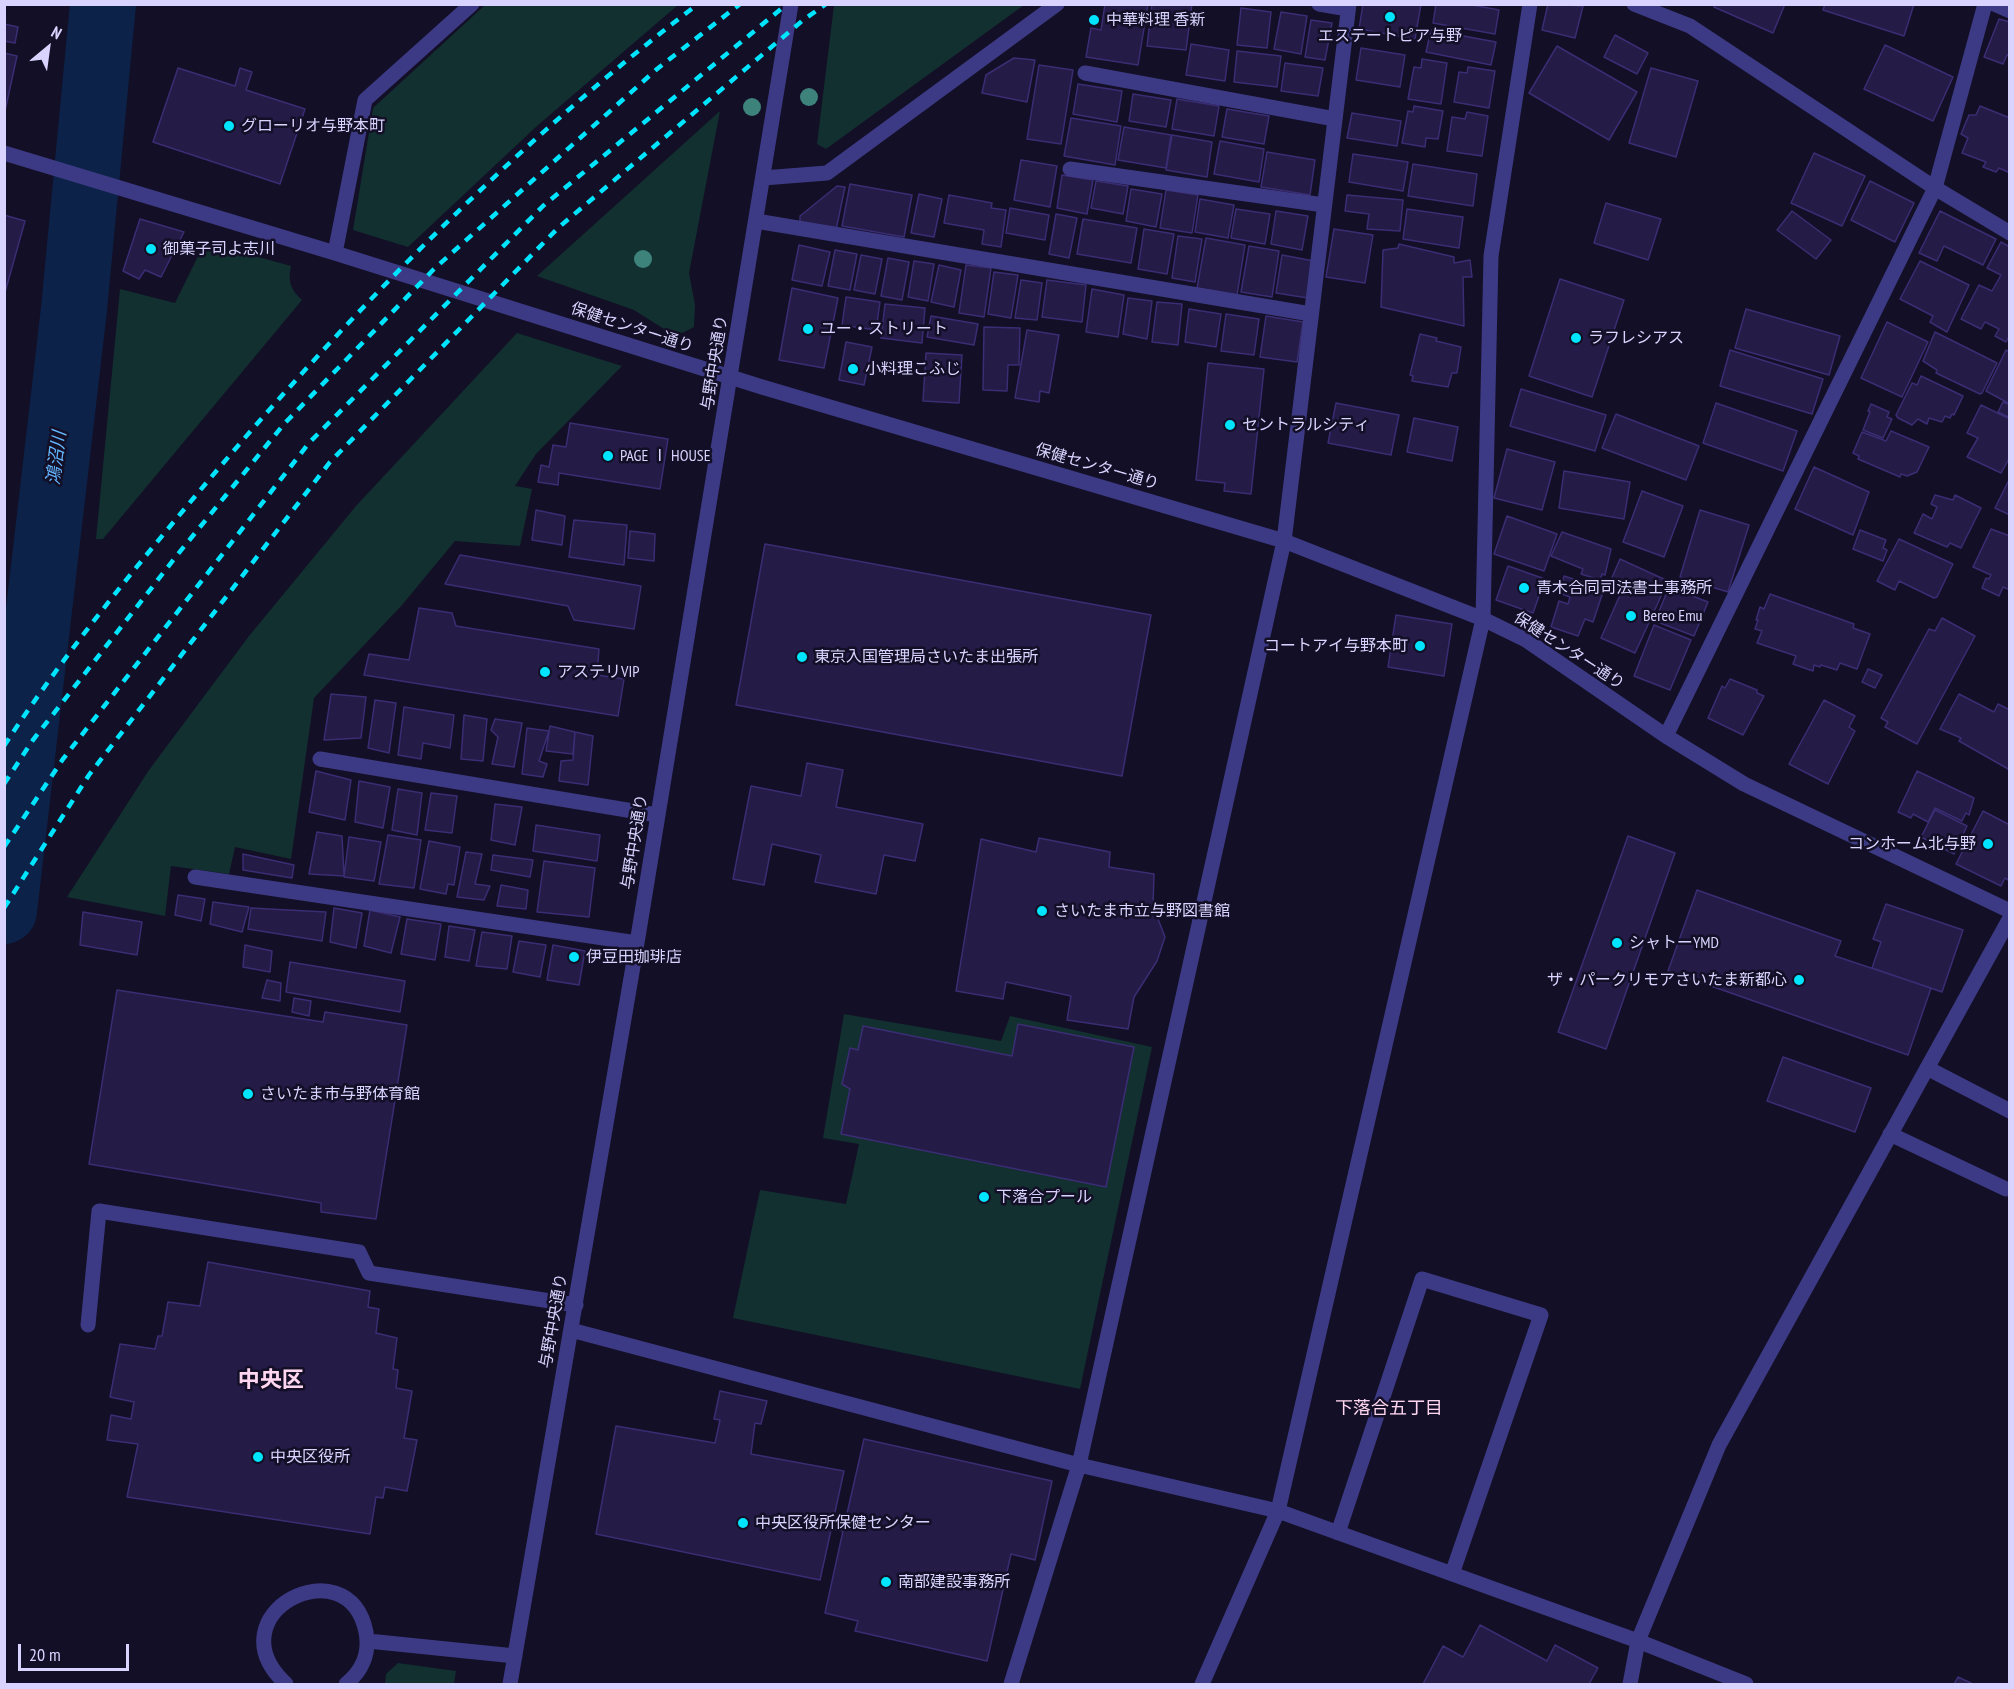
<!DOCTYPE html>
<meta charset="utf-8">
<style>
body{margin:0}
#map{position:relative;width:2014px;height:1689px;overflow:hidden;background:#130f26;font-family:"PT Sans Narrow",sans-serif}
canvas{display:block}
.frame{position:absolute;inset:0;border:6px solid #d9d4ff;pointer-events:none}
.north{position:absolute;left:18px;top:18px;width:60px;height:60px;-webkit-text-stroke:4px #130f26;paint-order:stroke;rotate:29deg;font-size:16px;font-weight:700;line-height:24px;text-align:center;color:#d9d4ff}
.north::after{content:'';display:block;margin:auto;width:21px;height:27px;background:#d9d4ff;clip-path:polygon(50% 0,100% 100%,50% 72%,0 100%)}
.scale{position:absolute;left:18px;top:1644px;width:111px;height:27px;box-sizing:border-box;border:3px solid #d9d4ff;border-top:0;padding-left:8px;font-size:18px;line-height:21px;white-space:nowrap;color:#d9d4ff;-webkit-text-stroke:4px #130f26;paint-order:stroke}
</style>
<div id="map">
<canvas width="2014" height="1689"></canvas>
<div class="frame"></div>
<div class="north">N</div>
<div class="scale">20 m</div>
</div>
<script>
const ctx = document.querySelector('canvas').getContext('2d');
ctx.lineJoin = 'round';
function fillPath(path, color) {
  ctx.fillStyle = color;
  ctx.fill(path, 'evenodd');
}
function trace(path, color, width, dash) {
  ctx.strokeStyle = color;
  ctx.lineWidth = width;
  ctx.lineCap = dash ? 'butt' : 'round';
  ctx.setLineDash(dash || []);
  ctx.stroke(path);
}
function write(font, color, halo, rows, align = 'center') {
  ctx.font = font + ' "PT Sans Narrow","Noto Sans JP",sans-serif';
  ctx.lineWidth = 5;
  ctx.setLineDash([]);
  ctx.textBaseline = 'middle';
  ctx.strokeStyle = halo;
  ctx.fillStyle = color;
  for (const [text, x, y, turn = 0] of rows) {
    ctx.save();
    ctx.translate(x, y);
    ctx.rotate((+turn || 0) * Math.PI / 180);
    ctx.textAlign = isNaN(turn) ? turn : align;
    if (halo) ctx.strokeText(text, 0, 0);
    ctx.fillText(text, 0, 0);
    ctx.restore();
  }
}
fillPath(new Path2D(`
 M485 5H678L537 126 408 247 353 230 373 108Z
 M834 5V4L1024 5 826 149 817 144Z
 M720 111 689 273 695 305 694 327 682 333 664 329 634 310 537 276Z
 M205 242 291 266C288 281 290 289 302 300L103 539H96L120 289 175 303Z
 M517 333 622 366 536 454 515 486 532 489 520 546 455 541 402 605 314 698 291 859 235 847 229 874 171 866 165 916 67 897 149 770 249 636 356 506Z
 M844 1014 1001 1041 1010 1016 1152 1047 1080 1389 733 1318 760 1190 846 1204 859 1144 823 1138Z
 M398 1663 456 1671 454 1684H385L386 1674Z`), '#12302f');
trace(new Path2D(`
 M4 911 74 309 103 4`), '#0c2248', 66);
const building = new Path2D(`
 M1105 4H1148L1138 65 1086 57 1091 28 1101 30Z
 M1152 4H1192L1186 50 1147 46Z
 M1363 4H1421L1415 39 1359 29Z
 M1436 4H1467L1499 10 1495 34 1433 23Z
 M1548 4 1583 6 1575 38 1542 30Z
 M1715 4H1785L1773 33 1714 7Z
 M1825 4H1914L1904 36 1823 10Z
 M1241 8 1271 12 1267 48 1237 45Z
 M1281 12 1307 16 1301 54 1274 49Z
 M1999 19 2010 22V56L2007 55 2003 64 1984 57Z
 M1311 20 1332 23 1325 60 1305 57Z
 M4 24 18 27 15 43 4 41Z
 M1431 30 1496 42 1491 65 1426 52Z
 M1615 35 1648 53 1637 74 1604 57Z
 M1191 44 1229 50 1225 81 1186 75Z
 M1885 45 1953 77 1933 121 1864 89Z
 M1557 46 1637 92 1609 140 1529 93Z
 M1361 48 1405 55 1400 87 1356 80Z
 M1237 51 1281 56 1277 87 1234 82Z
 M4 53 17 56 5 111H4Z
 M1014 58 1035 60 1027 102 982 93 986 75Z
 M1422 59 1447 63 1441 104 1408 99 1414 67 1421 68Z
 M1285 63 1323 68 1318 96 1281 91Z
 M1039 65 1073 70 1061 144 1027 139Z
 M1468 67 1495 71 1489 108 1454 102 1459 72 1467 73Z
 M178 68 235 86 240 68 252 72 246 90 305 109 280 184 153 142Z
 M1651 68 1698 81 1676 157 1629 143Z
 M1078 84 1122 91 1117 122 1073 114Z
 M1133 94 1171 100 1166 127 1129 121Z
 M1177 99 1219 106 1214 136 1172 129Z
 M1414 106 1443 111 1438 139 1426 138 1425 147 1402 143 1408 111 1413 112Z
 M1980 106 2010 118V173L1999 168 1996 172 1983 167 1986 162 1962 153 1968 138 1961 134 1969 115H1976Z
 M1227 109 1269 116 1264 144 1222 137Z
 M1467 112 1488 116 1482 156 1447 151 1452 117 1465 119Z
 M1352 113 1401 121 1397 146 1347 138Z
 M1071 118 1121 126 1115 165 1064 156Z
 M1124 127 1171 135 1166 168 1118 160Z
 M1172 135 1212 142 1207 177 1166 170Z
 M1220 141 1264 149 1259 182 1214 174Z
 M1267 152 1315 160 1310 195 1261 187Z
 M1814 153 1865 176 1842 226 1791 203Z
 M1353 154 1408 162 1403 191 1349 182Z
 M1021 160 1057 166 1050 207 1014 200Z
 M1413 164 1477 174 1473 206 1408 196Z
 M1062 175 1093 180 1087 214 1057 208Z
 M1096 181 1128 186 1123 214 1091 208Z
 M1870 181 1914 203 1895 242 1851 220Z
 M850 184 912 195 904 237 842 226Z
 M837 186 845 187 836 230 800 223V216Z
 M1131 189 1162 194 1156 227 1126 221Z
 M1166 190 1198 195 1192 233 1160 228Z
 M919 194 942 199 934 237 911 233Z
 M949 195 992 203 991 208 1006 210 1001 247 982 244 984 230 944 223Z
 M1347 195 1403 200 1400 231 1367 229 1369 214 1345 211Z
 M1200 199 1234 205 1228 238 1195 232Z
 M1606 203 1661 219 1648 260 1594 243Z
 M1010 208 1049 215 1045 240 1006 233Z
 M1236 209 1270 214 1265 244 1231 238Z
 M1407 209 1463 217 1459 248 1403 239Z
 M1276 211 1308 216 1302 250 1271 244Z
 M1792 211 1831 240 1816 259 1777 230Z
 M1940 211 1996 239 1983 265 1944 246 1937 261 1919 253Z
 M1056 214 1077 218 1069 258 1049 254Z
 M4 215 25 221 4 296Z
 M140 219 184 232 161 277 145 270 139 279 123 271Z
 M1083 219 1137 228 1131 263 1077 254Z
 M1144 229 1174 234 1167 274 1138 269Z
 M1334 229 1373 235 1365 283 1326 277Z
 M1178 236 1202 239 1195 282 1172 278Z
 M1206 238 1245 245 1237 295 1197 288Z
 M2001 242 2010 247V335L2006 342 1995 336 1999 329 1985 322 1981 329 1961 319 1979 285 1992 291 2001 275 1987 268Z
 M1399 244 1454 257V263L1470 260 1472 277H1463L1464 326 1381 307 1383 250 1398 248Z
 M799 245 830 252 822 286 792 280Z
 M1249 246 1279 251 1272 297 1241 292Z
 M835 250 857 254 850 290 828 286Z
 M861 255 882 259 875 294 854 290Z
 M1282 255 1314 261 1308 298 1276 293Z
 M888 258 909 262 902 300 881 296Z
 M914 261 934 264 928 301 908 297Z
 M1920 261 1969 285 1947 332 1930 322 1933 316 1900 299Z
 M939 265 961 270 954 307 931 302Z
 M966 265 991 268 984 317 959 313Z
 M994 272 1018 275 1011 318 988 314Z
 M1560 279 1624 300 1592 397 1529 376Z
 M1021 280 1042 283 1037 320 1015 318Z
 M1047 280 1086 285 1082 322 1042 317Z
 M792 288 838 298 824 368 779 360Z
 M1092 289 1124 295 1118 337 1086 332Z
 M846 297 880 302 876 330 842 325Z
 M1128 298 1152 301 1147 339 1123 334Z
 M1157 302 1182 304 1178 345 1152 342Z
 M885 304 925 308 922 343 881 338Z
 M1189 309 1221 314 1216 347 1185 342Z
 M1746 309 1840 336 1829 375 1735 348Z
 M1226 314 1259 319 1254 355 1221 351Z
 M931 316 978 324 974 345 927 337Z
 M1266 316 1303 322 1297 362 1260 357Z
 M1887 322 1928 342 1902 397 1861 378Z
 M984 327 1020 328 1019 365H1008L1007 391 983 390Z
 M1027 330 1059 335 1049 393 1040 391 1039 402 1015 398Z
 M1935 332 1997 363 1982 393 1980 394 1936 373 1937 370 1923 361Z
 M1420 334 1437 338 1436 341 1461 347 1457 373H1452L1448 387 1412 381 1413 376 1410 375Z
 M846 342 872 347 864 385 839 380Z
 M1730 350 1823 379 1812 414 1720 386Z
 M2006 350 2010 352V404L1986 391Z
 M926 353 962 355 959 403 923 401Z
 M1208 363 1264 369 1251 494 1224 491 1225 483 1196 480Z
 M1921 376 1963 396 1954 415 1952 414 1950 418 1945 416 1942 422 1929 418 1927 424 1918 419 1912 425 1898 418 1896 415 1912 383 1917 385Z
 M1521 389 1606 415 1595 451 1510 426Z
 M2003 402 2010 405V418L1998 412Z
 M1336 403 1399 415 1391 455 1328 443Z
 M1716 403 1797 431 1783 471 1703 443Z
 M1871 404 1889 412 1887 417 1892 419 1883 438 1863 430 1870 412 1868 411Z
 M1981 405 2010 419V457L2001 473 1967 457 1978 438 1967 433Z
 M1616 414 1699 446 1686 480 1602 448Z
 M1414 418 1458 427 1452 461 1407 452Z
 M570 423 668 439 660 489 559 473 558 485 538 482 541 465 549 467 553 445 566 447Z
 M1891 431 1929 447 1917 472 1907 476 1901 474 1900 477 1858 459 1859 456 1853 453 1862 432 1886 441Z
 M1507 449 1555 462 1542 510 1494 498Z
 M1814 467 1869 492 1853 535 1795 509Z
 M1564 471 1630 482 1624 519 1559 508Z
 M2010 478V515L1995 508Z
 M1642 491 1683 506 1664 557 1623 542Z
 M1935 495 1953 500 1955 495 1981 508 1961 548 1950 543 1947 547 1914 533 1923 514 1932 519 1937 507 1931 504Z
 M536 510 565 516 562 545 532 540Z
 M1700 510 1749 525 1728 592 1680 577Z
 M1507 516 1557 534 1544 571 1494 554Z
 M574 520 627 525 624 565 569 557Z
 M1991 529 2010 536V590L2003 587 1999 596 1982 588 1986 578 1989 579 1991 575 1973 567Z
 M1860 530 1886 540 1883 548 1887 550 1883 561 1853 549Z
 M630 531 655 534 654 561 628 558Z
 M1562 532 1611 549 1605 575 1602 574 1600 580 1581 574 1583 569 1551 556Z
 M1899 539 1953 564 1937 597 1934 598 1899 581 1895 590 1877 581Z
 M765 544 1151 615 1122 776 736 705Z
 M460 555 641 586 634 629 574 620 568 606 445 584Z
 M1620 559 1668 581 1635 653 1601 638 1620 595 1607 589Z
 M1508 566 1545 579 1533 613 1496 600Z
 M1564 576 1604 589 1593 622 1585 619 1578 636 1551 627 1559 601 1568 604 1570 597 1559 593Z
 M1669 587 1708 602 1694 636 1655 621Z
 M1770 594 1854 624 1853 628 1870 634 1857 669 1840 663 1837 670 1821 665 1820 667 1814 665 1813 671 1793 664 1796 656 1757 643 1762 631 1755 629 1758 620H1756L1760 607 1764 609Z
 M419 608 452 613 456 626 599 649 597 675 624 679 618 716 364 675 369 654 409 660Z
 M1396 615 1452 624 1444 676 1388 667Z
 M1942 618 1975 636 1917 744 1885 727 1888 722 1881 718 1929 629 1935 631Z
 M1654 625 1691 640 1670 690 1634 676Z
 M1868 669 1882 675 1875 688 1862 682Z
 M1730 679 1757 690V693L1764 696 1743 735 1708 718 1722 686 1725 688Z
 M331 694 366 697 361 738 324 740Z
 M1959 694 1994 712 1998 704 2010 710V770L1959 741 1961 738 1940 729Z
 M375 700 396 703 389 753 368 748Z
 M1824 700 1855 716 1849 727 1855 731 1828 784 1789 764Z
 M404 707 454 715 450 748 423 743 421 759 398 755Z
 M464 715 487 719 483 761 461 759Z
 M495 719 522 723 514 767 492 764 498 737 491 730Z
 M550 726 575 732 573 754 546 751Z
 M527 728 549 731 539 761 547 764 543 777 522 774Z
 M575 732 593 736 588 785 559 781 561 761 573 760Z
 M807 763 843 770 836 807 923 824 915 861 884 855 876 894 815 882 821 855 772 844 764 885 733 879 751 786 801 796Z
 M316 771 351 780 345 820 309 812Z
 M1917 771 1974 798 1969 815 1966 813 1962 821 1935 808 1928 822 1913 814 1911 818 1898 812Z
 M359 781 390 787 383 828 355 822Z
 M398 789 422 793 417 835 392 830Z
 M431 793 457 796 452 833 425 830Z
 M495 804 522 807 515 845 491 840Z
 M1935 810 1967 826 1954 854 1921 837Z
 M1983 811 2010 825V881L2005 878 2001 886 1956 864Z
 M536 825 600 835 597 861 533 851Z
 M317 832 342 836 344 876 309 874Z
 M388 835 421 840 414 888 379 884Z
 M1628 836 1675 853 1606 1049 1558 1032Z
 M349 837 381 842 374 881 344 877Z
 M1039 838 1110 852 1109 867 1154 874 1153 906 1165 937 1157 961 1134 997 1128 1029 1067 1020 1071 996 1006 982 1003 999 956 991 981 839 1036 852Z
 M429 841 460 847 454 885 448 884 446 894 420 889Z
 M466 852 482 854 475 884 490 886 484 900 457 897Z
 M243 854 294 865 292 878 243 870Z
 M493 855 533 860 530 877 491 870Z
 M544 861 595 868 589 917 537 912Z
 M501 885 528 890 526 909 497 906Z
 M1697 890 1841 941 1835 956 1931 988 1908 1055 1668 971Z
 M178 895 205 899 201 921 175 915Z
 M213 902 249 907 242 932 210 924Z
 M1886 904 1963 930 1942 992 1872 968 1881 942 1873 939Z
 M251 908 326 912 322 941 248 929Z
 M334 908 362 913 356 948 330 942Z
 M370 910 400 917 391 953 364 946Z
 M83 912 142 922 137 955 80 945Z
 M407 919 441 924 435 960 401 954Z
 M449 926 475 930 469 961 445 957Z
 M482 932 512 936 507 969 476 966Z
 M519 941 546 945 540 977 513 972Z
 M245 945 272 951 270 972 243 967Z
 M553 945 585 951 579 985 547 980Z
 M290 962 405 981 400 1012 286 992Z
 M267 980 281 983 280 1001 262 998Z
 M117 990 323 1022 325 1012 407 1025 376 1219 321 1212V1203L89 1164Z
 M294 998 311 1001 309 1016 292 1012Z
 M1018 1024 1134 1047 1106 1187 841 1134 850 1089 842 1084 850 1048 858 1050 863 1026 1012 1056Z
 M1783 1057 1871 1088 1855 1132 1767 1101Z
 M208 1262 370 1291 368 1307 379 1309 376 1333 397 1338 393 1369 398 1370 396 1388 412 1391 404 1438 417 1440 407 1491 385 1487 383 1498 376 1497 370 1534 127 1497 138 1444 107 1440 111 1415 131 1419 134 1402 110 1397 120 1344 155 1349 158 1336H162L168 1302 200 1306Z
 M720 1391 767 1401 761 1424 755 1423 751 1454 844 1471 820 1580 596 1534 616 1426 715 1443 720 1420 714 1419Z
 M864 1439 1052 1481 1035 1560 1011 1554 987 1661 855 1631 858 1621 825 1613 843 1531 831 1529 834 1515 846 1518Z
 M1480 1625 1547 1661 1555 1645 1598 1668 1589 1684H1423L1443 1646 1463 1657Z
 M1958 1677 1973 1684H1954Z`);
fillPath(building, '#241b47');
trace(building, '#3b2d73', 1.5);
trace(new Path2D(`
 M1319 4 1348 9
 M1634 4 1690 26 1935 188 2010 233
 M1994 4 2010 11
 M1085 73 1335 119
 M4 153 335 253 762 387 1284 541 1483 619 1526 640 1666 736 1744 784 2010 911
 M1070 169 1324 205
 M763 178 827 173 1057 4
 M756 221 1311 314
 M335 253 365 100 472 4
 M1666 736 1935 188 1985 4
 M320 759 657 815
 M195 877 637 943
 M1927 1068 2010 1111
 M1890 1134 2006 1189
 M88 1325 99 1211 359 1252 369 1273 576 1305
 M571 1330 1079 1465 1278 1511 1638 1641 1746 1684
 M1338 1533 1422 1279 1541 1315 1452 1574
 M368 1641 515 1656
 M286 1684C211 1614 348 1544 366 1632 370 1653 362 1671 346 1684
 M510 1684 637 943 791 4
 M1011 1684 1079 1465 1284 541 1349 4
 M1202 1684 1278 1511 1483 619 1491 256 1530 4
 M1630 1684 1638 1641 1719 1445 2010 918`), '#3d3a85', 15);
trace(new Path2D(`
 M4 746C62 657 130 574 197 494 347 315 512 146 698 4
 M4 784 33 740 178 554 284 424 434 269 657 69 740 4
 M4 847 63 759 309 443 543 206 787 4
 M4 908 89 775 330 462 558 228 802 21 826 4`), '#00e5ff', 4.5, [9, 8]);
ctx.fillStyle = '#3d827b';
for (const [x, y] of [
 [809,97],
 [752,107],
 [643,259]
]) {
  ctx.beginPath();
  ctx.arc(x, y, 9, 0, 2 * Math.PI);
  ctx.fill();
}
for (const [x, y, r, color] of [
 [1390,17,6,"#00e5ff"],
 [1094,20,6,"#00e5ff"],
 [229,126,6,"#00e5ff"],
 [151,249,6,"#00e5ff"],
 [808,329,6,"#00e5ff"],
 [1576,338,6,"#00e5ff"],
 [853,369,6,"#00e5ff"],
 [1230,425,6,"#00e5ff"],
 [608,456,6,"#00e5ff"],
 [1524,588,6,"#00e5ff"],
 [1631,616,6,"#00e5ff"],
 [1420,646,6,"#00e5ff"],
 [802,657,6,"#00e5ff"],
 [545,672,6,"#00e5ff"],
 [1988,844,6,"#00e5ff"],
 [1042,911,6,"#00e5ff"],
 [1617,943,6,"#00e5ff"],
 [574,957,6,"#00e5ff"],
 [1799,980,6,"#00e5ff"],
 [248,1094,6,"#00e5ff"],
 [984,1197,6,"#00e5ff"],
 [258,1457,6,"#00e5ff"],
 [743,1523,6,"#00e5ff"],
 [886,1582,6,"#00e5ff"]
]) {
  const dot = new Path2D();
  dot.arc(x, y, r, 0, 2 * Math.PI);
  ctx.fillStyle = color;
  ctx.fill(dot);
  trace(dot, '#130f26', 2);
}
write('16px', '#d9d4ff', '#130f26', [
 ["中華料理 香新",1106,20],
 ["エステートピア与野",1390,36,"center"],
 ["グローリオ与野本町",241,126],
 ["御菓子司よ志川",163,249],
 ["ユー・ストリート",820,329],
 ["ラフレシアス",1588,338],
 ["小料理こふじ",865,369],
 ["セントラルシティ",1242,425],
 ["PAGE Ⅰ HOUSE",620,456],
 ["青木合同司法書士事務所",1536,588],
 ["Bereo Emu",1643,616],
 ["コートアイ与野本町",1408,646,"right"],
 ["東京入国管理局さいたま出張所",814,657],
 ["アステリVIP",557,672],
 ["コンホーム北与野",1976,844,"right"],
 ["さいたま市立与野図書館",1054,911],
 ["シャトーYMD",1629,943],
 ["伊豆田珈琲店",586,957],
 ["ザ・パークリモアさいたま新都心",1787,980,"right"],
 ["さいたま市与野体育館",260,1094],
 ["下落合プール",996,1197],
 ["中央区役所",270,1457],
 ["中央区役所保健センター",755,1523],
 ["南部建設事務所",898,1582]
], 'left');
write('16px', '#d9d4ff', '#130f26', [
 ["保健センター通り",632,328,18],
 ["与野中央通り",715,363,-81],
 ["保健センター通り",1097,467,16],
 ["保健センター通り",1569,651,33],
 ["与野中央通り",635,842,-81],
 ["与野中央通り",554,1321,-80]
]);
write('italic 18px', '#62b6ff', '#130f26', [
 ["鴻沼川",57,458,-83]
]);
write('18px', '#ffd6f0', '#130f26', [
 ["下落合五丁目",1389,1409]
]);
write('bold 22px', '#ffd6f0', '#130f26', [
 ["中央区",271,1381]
]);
</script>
